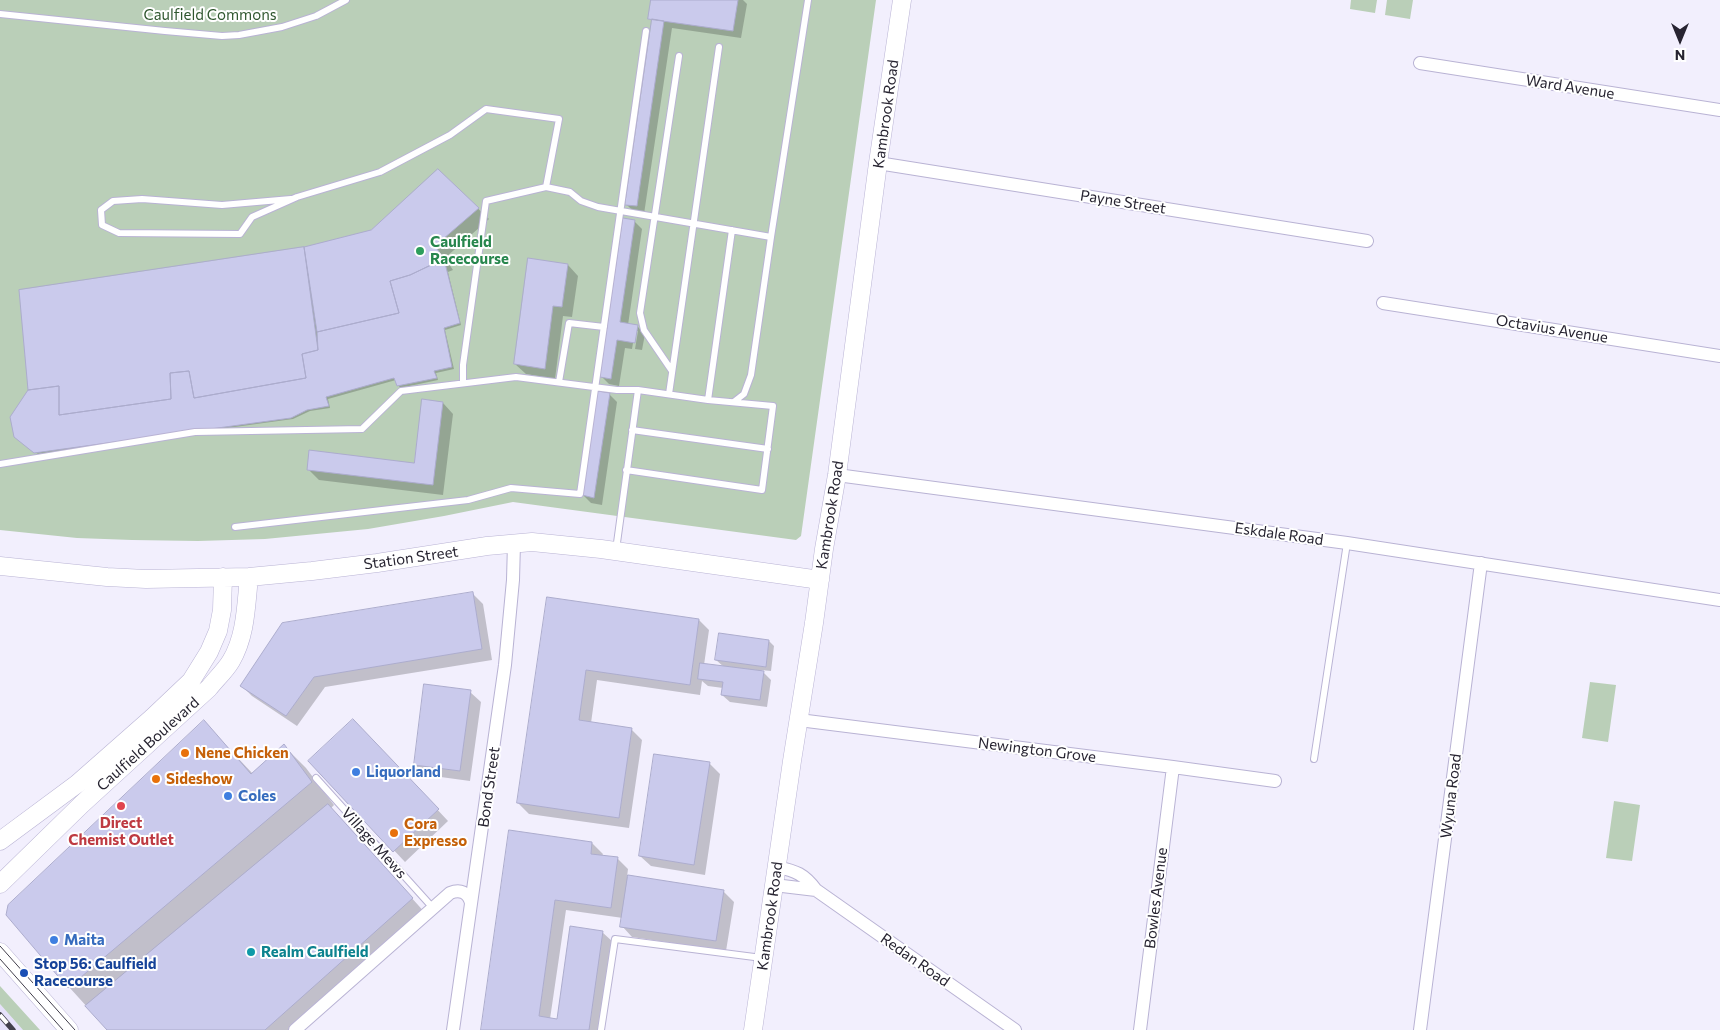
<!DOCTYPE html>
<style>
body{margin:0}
#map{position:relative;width:1720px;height:1030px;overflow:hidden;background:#f2effd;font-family:Commissioner,sans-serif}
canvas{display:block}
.north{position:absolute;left:1655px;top:15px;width:50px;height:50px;-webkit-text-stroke:4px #fff;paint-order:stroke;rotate:180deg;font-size:14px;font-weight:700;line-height:20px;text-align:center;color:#272431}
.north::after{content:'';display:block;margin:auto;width:18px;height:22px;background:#272431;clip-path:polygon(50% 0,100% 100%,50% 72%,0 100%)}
</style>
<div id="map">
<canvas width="1720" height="1030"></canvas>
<div class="north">N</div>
</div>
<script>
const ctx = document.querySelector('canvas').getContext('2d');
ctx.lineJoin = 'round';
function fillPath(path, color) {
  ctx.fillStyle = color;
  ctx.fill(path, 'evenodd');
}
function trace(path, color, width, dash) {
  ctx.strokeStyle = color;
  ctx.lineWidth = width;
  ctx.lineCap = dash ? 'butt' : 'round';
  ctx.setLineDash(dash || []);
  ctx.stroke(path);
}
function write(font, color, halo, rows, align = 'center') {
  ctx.font = font + ' Commissioner,sans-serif';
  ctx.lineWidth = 4;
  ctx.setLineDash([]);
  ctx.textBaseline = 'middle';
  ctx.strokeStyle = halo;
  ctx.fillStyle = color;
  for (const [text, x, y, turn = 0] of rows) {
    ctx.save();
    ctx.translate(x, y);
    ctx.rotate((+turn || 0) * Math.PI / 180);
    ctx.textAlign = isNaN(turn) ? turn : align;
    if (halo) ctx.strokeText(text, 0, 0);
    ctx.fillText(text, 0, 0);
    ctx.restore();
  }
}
fillPath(new Path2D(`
 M0 1004 23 1030H0Z`), '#e6e1fb');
fillPath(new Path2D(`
 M0 0H876L801 536 796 540 513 502 444 516 368 529 265 539 198 541 132 540 77 538 0 530Z
 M1351 0H1377L1375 13 1350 9Z
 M1387 0H1413L1410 19 1385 15Z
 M1590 682 1616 685 1608 742 1582 738Z
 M1614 801 1640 805 1632 861 1606 858Z
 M0 986 40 1030H23L0 1004Z`), '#bacfb8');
fillPath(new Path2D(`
 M653 0H743L747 4 741 38 672 28 644 214 634 212 626 204 653 21 650 18Z
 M438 171 489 219 445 258 453 270 448 272 461 325 445 330 454 369 436 373 438 380 400 388 396 380 328 399 330 408 310 411 293 419 38 454 18 439 30 390 21 292 305 248 372 231Z
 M634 221 642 229 628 325 637 326 645 334 642 350 635 349 638 331H635L632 349 625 348 619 386 609 384 601 376Z
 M568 265 578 276 572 317 563 316 555 379 526 374 515 364Z
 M609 394 617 402 602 505 591 503 583 495Z
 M443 403 453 414 443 495 319 480 308 469 415 465Z
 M472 593 483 604 492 660 325 687 297 726 252 696 242 686Z
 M548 598 699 620 709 630 704 665 724 667 716 660 720 635 769 641 774 646 771 671 761 670 771 680 767 707 730 702 722 695 723 688 708 686 702 681 700 695 597 680 591 723 631 729 642 740 629 828 529 814 518 803Z
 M470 692 481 702 470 781 426 775 415 765Z
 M204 722 253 774 284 746 306 768 334 805 331 808 427 915 298 1030H108L69 987 8 915Z
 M364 731 448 821 405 862 310 761Z
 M709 763 720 774 705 875 651 866 640 856Z
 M510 832 592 843 603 854 602 856 618 859 628 869 627 877 723 891 734 902 726 951 632 937 622 926 623 918 566 910 550 1019 558 1020 602 932 613 942 601 1030H482Z`), '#0003');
const building = new Path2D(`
 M651 0H738L733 31 648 19Z
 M652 19 664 21 637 206 625 205Z
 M438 169 479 208 435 246 444 259 410 275 390 281 399 313 317 332 304 247 371 230Z
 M623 218 635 220 620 322 638 325 635 343 617 340 611 379 600 377Z
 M304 247 318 350 302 354 306 378 194 398 189 371 170 373 171 399 59 415V386L28 390 19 290Z
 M528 258 568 264 562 307 553 306 545 369 514 364Z
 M444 259 460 323 444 328 452 367 434 371 437 378 397 386 394 378 326 397 329 406 307 410 291 418 34 453 14 437 10 417 28 390 59 386V415L171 399 170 373 189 371 194 398 306 378 302 354 318 350 317 332 399 313 390 281 410 275Z
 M598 391 610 393 594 498 582 495Z
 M422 399 443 402 433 485 307 470 309 450 414 463Z
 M473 592 482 649 314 677 286 716 240 686 282 623Z
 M547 597 699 619 690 685 586 670 579 720 632 728 619 818 517 803Z
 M719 633 769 640 766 667 715 660Z
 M700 663 764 671 760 700 721 695 723 682 698 679Z
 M424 684 471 690 460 771 414 765Z
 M353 719 439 809 393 852 308 761Z
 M204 720 251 774 284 744 312 782 68 988 6 915 8 905Z
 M654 754 710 762 694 865 639 856Z
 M328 804 413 898 265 1030H107L85 1006Z
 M509 830 592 842 591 854 618 857 611 908 555 900 539 1016 557 1019 570 926 603 931 589 1030H481Z
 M628 875 724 890 716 941 620 927Z`);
fillPath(building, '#cacaec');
trace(building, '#acaccd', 1);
const lane = new Path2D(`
 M0 14 165 31 222 36 239 35 282 27 316 16 346 0
 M291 199 222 205 142 199 113 201 101 210 102 225 119 233 240 234 252 217 297 197 380 172 450 135 486 109 559 119 546 187
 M771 237 808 0
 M672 371 644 330 640 313 679 56
 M559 382 569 323 604 327
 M463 383V365L486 201 546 187 570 192 581 201 598 207 771 237 751 375 744 394 735 401
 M669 394 719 47
 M708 400 732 230
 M632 430 768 449
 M0 464 195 432 362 429 401 391 516 377 617 390H638L708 400 773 406 762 490 626 470
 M235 527 468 500 511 488 580 494 646 31
 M616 550 638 390
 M1314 759 1347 543
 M316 778 433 908
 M601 1030 615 939 762 958`);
const street = new Path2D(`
 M1420 63 1720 110
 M878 163 1367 241
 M1383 303 1720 356
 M837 475 1347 543 1720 600
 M799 720 1173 767 1275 781
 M777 867C796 871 804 874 816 890L1015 1030
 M774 885 816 890
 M295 1030 450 893C460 889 468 892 471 903
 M453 1030 505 665 513 580 514 543
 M1140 1030 1173 767
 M1420 1030 1481 563`);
const secondary = new Path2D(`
 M0 566 107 577 146 579 249 577 312 571 377 563 487 546 532 542 601 549 820 580
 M0 841 77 784 152 718 191 681 209 652 218 631 222 610 223 577
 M0 884 82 804 209 688C216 679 225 671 231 661 246 636 246 605 249 577
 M0 952 69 1030
 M753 1030 792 761 814 623 824 549 837 475 878 163 902 0`);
trace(lane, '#b9b3d4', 8);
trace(street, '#b9b3d4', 14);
trace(secondary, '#b9b3d4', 19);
trace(lane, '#fff', 6);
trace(street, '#fff', 12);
trace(secondary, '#fff', 18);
trace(new Path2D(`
 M0 946 75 1030
 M0 959 63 1030`), '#423f4c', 1);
const rail = new Path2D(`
 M0 1015 13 1030`);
trace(rail, '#423f4c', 5.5);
trace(rail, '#fff', 4, [11]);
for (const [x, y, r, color] of [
 [420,251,5,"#2e9e5b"],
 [185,753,5,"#e8710a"],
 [356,772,5,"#3f7fe0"],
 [156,779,5,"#e8710a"],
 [228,796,5,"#3f7fe0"],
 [121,806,5,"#e0444e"],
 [394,833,5,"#e8710a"],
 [54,940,5,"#3f7fe0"],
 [251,952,5,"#0f9aa8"],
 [24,973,5,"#1a4fb4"]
]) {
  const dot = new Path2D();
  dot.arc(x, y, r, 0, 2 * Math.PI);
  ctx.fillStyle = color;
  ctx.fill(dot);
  trace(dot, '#fff', 2);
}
write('15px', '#30572f', '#fff', [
 ["Caulfield Commons",210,15]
]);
write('15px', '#272431', '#fff', [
 ["Ward Avenue",1570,87,9],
 ["Kambrook Road",886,114,-82],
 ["Payne Street",1123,202,9],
 ["Octavius Avenue",1552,329,9],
 ["Kambrook Road",830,515,-81],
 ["Eskdale Road",1279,534,8],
 ["Station Street",411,558,-8],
 ["Caulfield Boulevard",148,744,-42],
 ["Newington Grove",1037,750,7],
 ["Bond Street",489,787,-82],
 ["Wyuna Road",1451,796,-83],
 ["Village Mews",374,843,48],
 ["Bowles Avenue",1156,898,-83],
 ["Kambrook Road",770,916,-82],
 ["Redan Road",915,960,35]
]);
write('bold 15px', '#27864d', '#fff', [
 ["Caulfield",430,242],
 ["Racecourse",430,259]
], 'left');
write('bold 15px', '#c56008', '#fff', [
 ["Nene Chicken",195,753],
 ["Sideshow",166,779],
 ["Cora",404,824],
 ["Expresso",404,841]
], 'left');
write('bold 15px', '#366cbe', '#fff', [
 ["Liquorland",366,772],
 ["Coles",238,796],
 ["Maita",64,940]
], 'left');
write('bold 15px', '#be3a42', '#fff', [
 ["Direct",121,823],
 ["Chemist Outlet",121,840]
]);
write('bold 15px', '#0d838f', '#fff', [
 ["Realm Caulfield",261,952]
], 'left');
write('bold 15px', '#164399', '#fff', [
 ["Stop 56: Caulfield",34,964],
 ["Racecourse",34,981]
], 'left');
</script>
